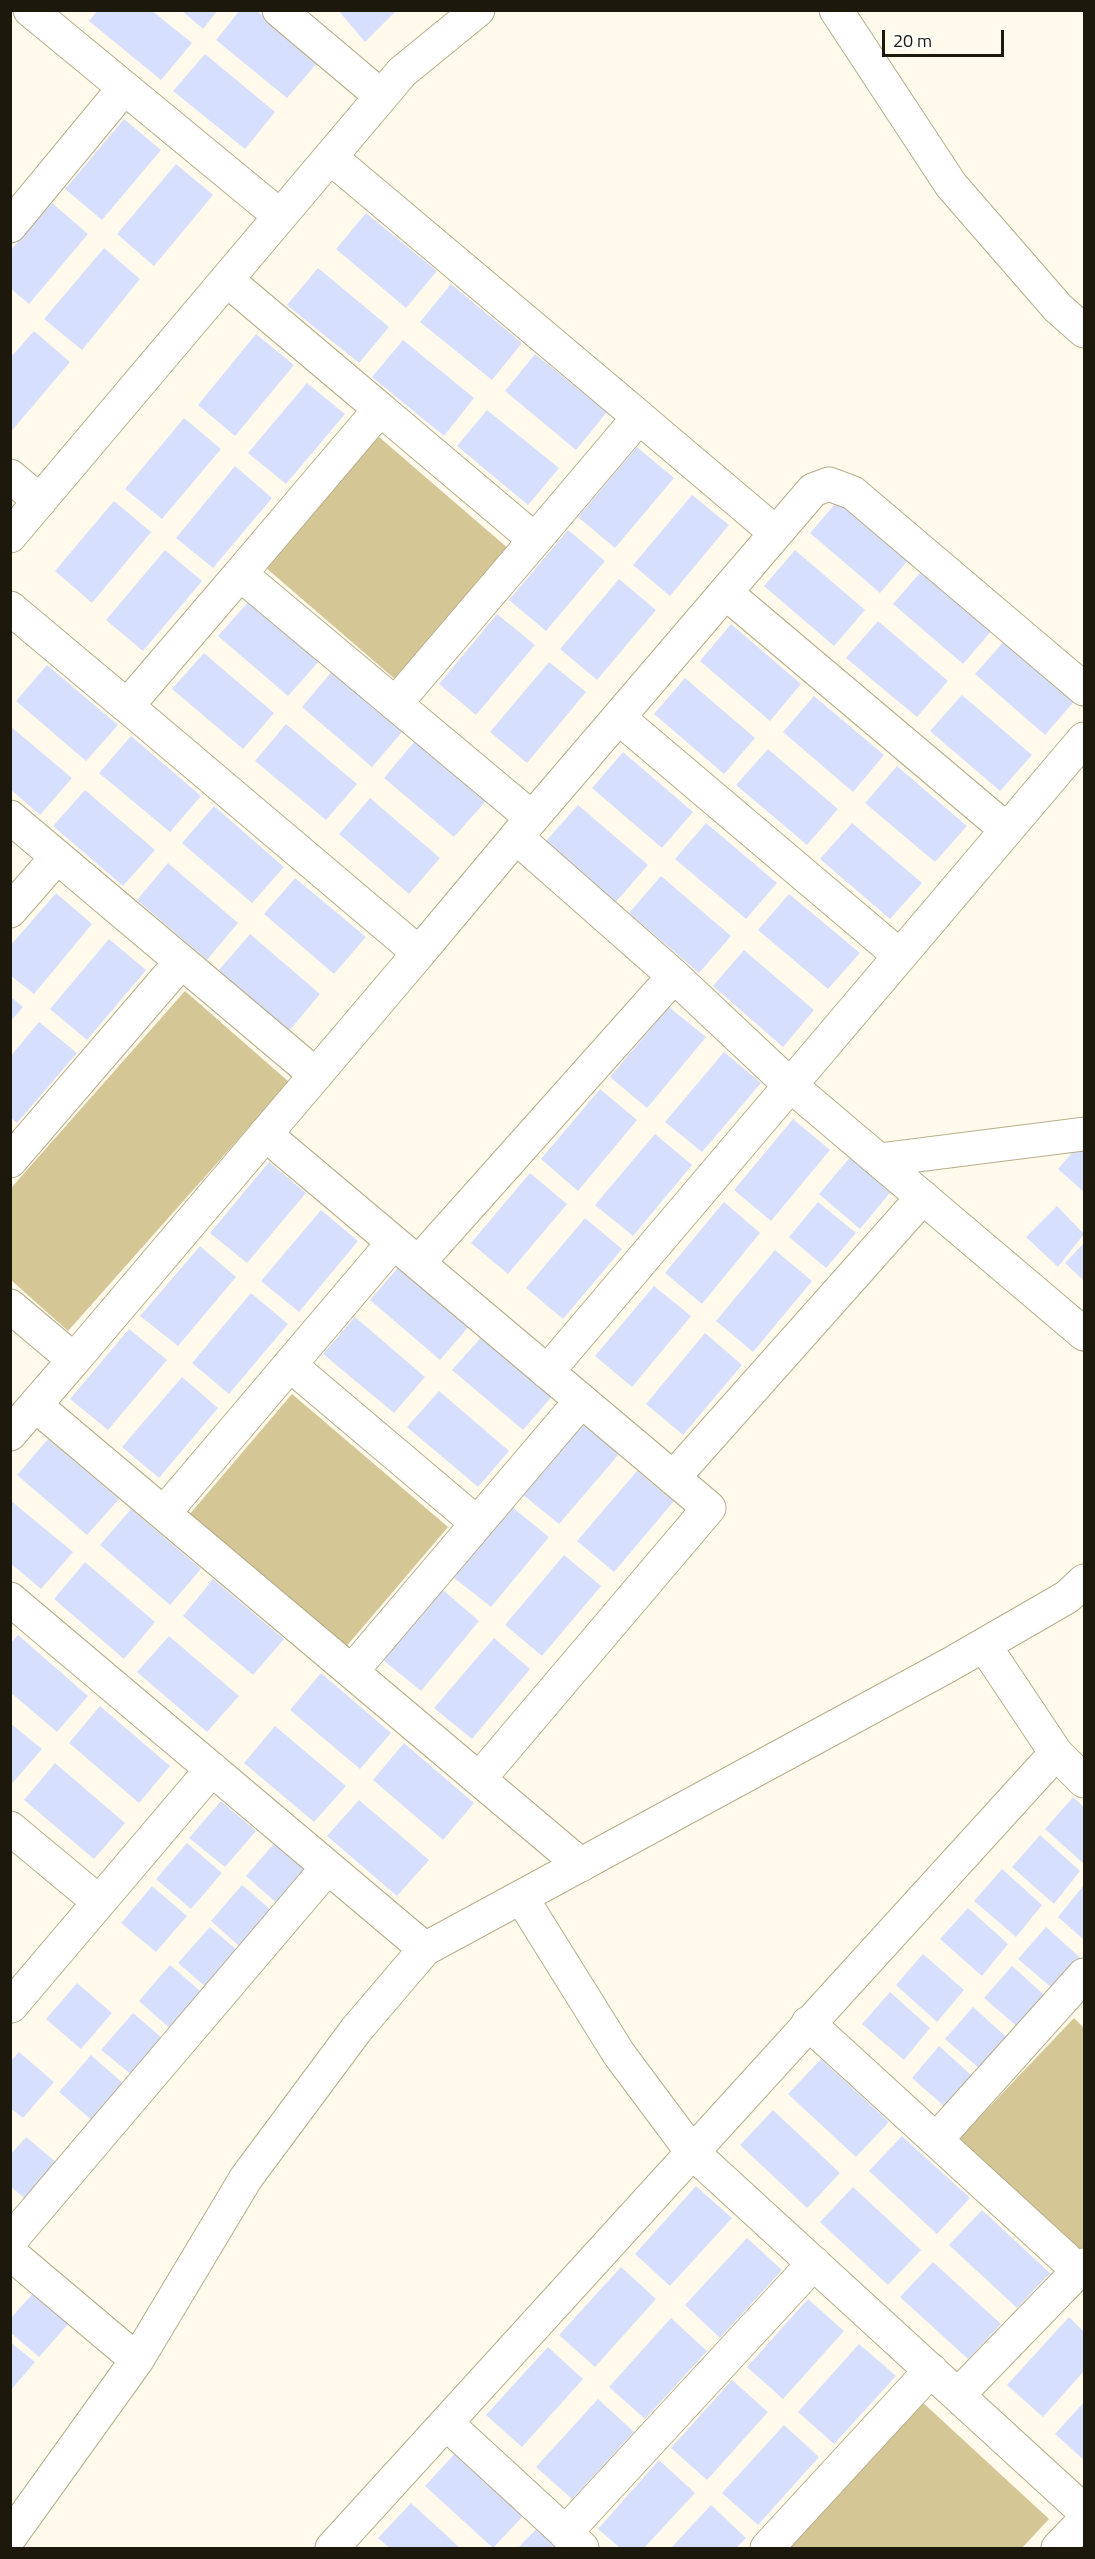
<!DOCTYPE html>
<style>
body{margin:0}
#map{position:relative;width:1095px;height:2559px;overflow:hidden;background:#fffaec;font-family:"Titillium Web",sans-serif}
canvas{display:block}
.frame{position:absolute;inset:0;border:12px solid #1c180b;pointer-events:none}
.scale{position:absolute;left:882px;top:30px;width:122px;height:27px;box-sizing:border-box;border:3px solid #1c180b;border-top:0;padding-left:8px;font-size:18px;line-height:21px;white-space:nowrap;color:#1c180b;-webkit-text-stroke:4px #fff;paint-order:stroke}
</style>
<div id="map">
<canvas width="1095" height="2559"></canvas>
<div class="frame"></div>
<div class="scale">20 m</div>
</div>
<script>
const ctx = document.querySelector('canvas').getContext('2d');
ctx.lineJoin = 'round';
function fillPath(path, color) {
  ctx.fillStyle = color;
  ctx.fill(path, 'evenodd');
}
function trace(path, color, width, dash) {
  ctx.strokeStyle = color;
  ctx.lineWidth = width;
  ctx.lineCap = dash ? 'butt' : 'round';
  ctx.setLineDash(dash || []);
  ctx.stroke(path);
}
fillPath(new Path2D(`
 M379 437 510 550 396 680 265 567Z
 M185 991 289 1082 68 1331 11 1280V1188Z
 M292 1394 448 1527 345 1648 189 1515Z
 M1074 2018 1084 2028V2248L1080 2253 959 2139Z
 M920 2400 1049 2519 1022 2548H783Z`), '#d4c695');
fillPath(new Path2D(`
 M98 10H151L192 43 161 80 89 21Z
 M181 10H218L203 29Z
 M240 10H256L318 62 287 98 216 40Z
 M338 10H397L365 42Z
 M205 54 275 112 245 149 173 91Z
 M124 119 161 150 102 220 65 189Z
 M176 164 213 195 154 266 117 234Z
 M52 203 88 234 29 304 10 288V251Z
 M366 213 437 271 406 308 336 249Z
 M104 248 140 279 82 350 44 319Z
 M318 268 389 327 359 363 287 305Z
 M451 284 522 343 492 380 420 322Z
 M34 331 70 362 10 433V358Z
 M256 334 294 365 235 436 198 405Z
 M403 340 474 398 444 436 372 377Z
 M535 354 607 412 576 450 505 391Z
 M307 383 345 414 286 484 248 453Z
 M487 410 559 468 528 505 457 446Z
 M184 418 221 449 162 519 125 489Z
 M637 447 674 478 615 548 578 517Z
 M235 466 272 498 213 568 176 538Z
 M692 495 729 525 670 596 633 565Z
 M841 497 911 557 880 593 810 533Z
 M114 501 151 532 92 603 55 571Z
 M568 530 605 561 546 631 509 600Z
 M165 550 202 581 143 651 106 620Z
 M795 550 865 610 834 646 764 586Z
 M924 568 994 628 963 664 893 604Z
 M619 579 656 610 597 680 560 649Z
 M250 600 320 660 288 696 218 636Z
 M497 614 535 645 476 715 439 684Z
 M878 621 948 681 917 717 846 658Z
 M731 624 801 684 770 721 700 661Z
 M1007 638 1077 698 1045 735 975 674Z
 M204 653 274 713 243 749 172 689Z
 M549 662 586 692 527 763 490 732Z
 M47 665 118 725 86 761 16 701Z
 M333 670 403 731 372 767 302 707Z
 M685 678 755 738 724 774 654 714Z
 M962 695 1032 755 1000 791 930 731Z
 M814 696 884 755 853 792 783 732Z
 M286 724 357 784 326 820 255 761Z
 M10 726 72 778 40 815 10 789Z
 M131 736 201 796 170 832 99 773Z
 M415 741 486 801 454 837 384 778Z
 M768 749 838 809 807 845 736 785Z
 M623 752 693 812 662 848 592 788Z
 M897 766 967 826 935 862 865 803Z
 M85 790 155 850 123 886 53 826Z
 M370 798 440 858 409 894 339 834Z
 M578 805 648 865 616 902 546 841Z
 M214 806 284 867 252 903 182 843Z
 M706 823 777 883 746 919 675 859Z
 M852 823 922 883 890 919 820 859Z
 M168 863 238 923 207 960 137 900Z
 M661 876 731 936 699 973 629 913Z
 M295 878 366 937 334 974 264 914Z
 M56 893 92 924 34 994 10 975V946Z
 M789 894 860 953 828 989 758 930Z
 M250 934 320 994 289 1031 219 970Z
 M109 939 146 970 87 1040 50 1009Z
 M744 950 814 1010 783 1047 713 986Z
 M10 996 23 1007 10 1022Z
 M669 1007 706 1037 647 1108 610 1077Z
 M39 1022 77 1053 17 1123 10 1117V1057Z
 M724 1052 761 1083 702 1152 665 1122Z
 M600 1089 637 1120 578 1191 541 1159Z
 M793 1119 830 1150 771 1221 734 1190Z
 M655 1134 692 1165 633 1236 595 1205Z
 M1084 1139V1192L1058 1169Z
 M852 1155 893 1189 860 1229 819 1194Z
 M269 1162 306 1193 247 1263 210 1233Z
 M530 1173 567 1204 508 1274 471 1243Z
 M724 1202 760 1233 702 1304 665 1273Z
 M818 1202 856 1233 826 1268 789 1237Z
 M1057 1206 1084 1234 1058 1267 1026 1237Z
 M321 1210 358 1241 299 1312 261 1281Z
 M585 1218 622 1249 563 1319 526 1288Z
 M1084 1243V1281L1065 1263Z
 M200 1246 236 1277 178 1346 140 1316Z
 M775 1250 812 1281 753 1352 716 1321Z
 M401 1264 471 1324 440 1360 370 1300Z
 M654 1286 691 1316 632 1387 595 1356Z
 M251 1293 288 1324 229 1394 192 1363Z
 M355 1317 425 1377 394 1413 323 1354Z
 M129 1329 167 1360 108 1430 70 1399Z
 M705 1333 742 1365 683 1435 646 1404Z
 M484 1334 554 1394 523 1430 452 1370Z
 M182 1377 218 1408 159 1478 122 1447Z
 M439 1391 509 1451 478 1487 407 1427Z
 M582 1423 619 1454 559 1524 522 1494Z
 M48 1439 119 1499 87 1535 17 1475Z
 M637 1471 674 1501 614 1572 577 1541Z
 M10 1500 73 1552 41 1589 10 1563Z
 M512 1507 549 1537 491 1607 453 1577Z
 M131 1509 201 1569 170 1605 100 1545Z
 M564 1555 601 1586 542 1656 505 1625Z
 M85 1562 155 1622 124 1659 54 1599Z
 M213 1579 284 1639 253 1675 183 1616Z
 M443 1590 479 1621 421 1691 383 1660Z
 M18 1635 88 1696 57 1732 10 1692V1644Z
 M169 1636 239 1696 207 1732 137 1672Z
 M494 1638 530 1669 472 1739 434 1708Z
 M321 1673 391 1733 360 1769 290 1710Z
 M100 1706 170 1766 139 1803 69 1743Z
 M10 1723 42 1749 10 1786Z
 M275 1726 346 1786 314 1822 244 1763Z
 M404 1743 474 1803 443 1840 373 1780Z
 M55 1763 125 1823 94 1859 24 1800Z
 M1073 1797 1084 1807V1864L1045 1829Z
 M359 1800 429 1860 397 1896 327 1836Z
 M221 1801 256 1831 225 1867 189 1838Z
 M1040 1835 1080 1871 1054 1904 1012 1867Z
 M277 1840 312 1870 281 1907 246 1876Z
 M187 1843 222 1873 191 1909 156 1879Z
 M1002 1869 1042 1905 1016 1937 974 1901Z
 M242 1885 277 1915 246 1952 211 1921Z
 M1084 1885V1940L1058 1917Z
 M152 1886 187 1916 156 1952 121 1923Z
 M968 1908 1008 1944 982 1976 940 1939Z
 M210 1927 245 1957 213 1993 178 1963Z
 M1046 1927 1084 1961 1060 1995 1018 1959Z
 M923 1954 964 1990 937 2022 896 1985Z
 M170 1965 205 1995 174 2032 139 2001Z
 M1012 1966 1052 2002 1026 2034 984 1998Z
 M77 1983 112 2013 81 2049 46 2019Z
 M890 1992 930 2028 904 2060 862 2024Z
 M973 2007 1013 2043 987 2075 945 2039Z
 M133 2013 168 2043 137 2079 101 2050Z
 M939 2046 979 2082 953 2114 912 2078Z
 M19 2052 54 2082 23 2118 10 2108V2062Z
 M91 2055 126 2086 94 2122 59 2092Z
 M821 2059 889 2122 856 2157 788 2094Z
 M773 2110 840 2173 807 2208 740 2145Z
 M902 2136 970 2198 937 2234 869 2171Z
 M26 2137 62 2167 30 2203 10 2186V2155Z
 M696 2186 732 2218 670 2286 635 2254Z
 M853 2187 921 2250 888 2285 820 2222Z
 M982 2210 1050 2273 1017 2308 949 2245Z
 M747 2238 782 2270 720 2338 685 2305Z
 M933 2262 1001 2324 968 2359 900 2297Z
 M621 2267 656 2299 595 2367 559 2335Z
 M35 2291 71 2321 39 2357 10 2332V2319Z
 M808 2299 844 2331 783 2399 747 2367Z
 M1069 2317 1084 2332V2371L1043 2417 1007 2385Z
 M671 2318 707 2351 645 2419 609 2387Z
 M10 2342 35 2362 10 2391Z
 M859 2344 896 2376 834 2444 798 2412Z
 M548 2347 583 2379 522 2447 486 2415Z
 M732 2380 768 2412 707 2480 671 2448Z
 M598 2399 634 2432 572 2499 536 2467Z
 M1084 2402V2460L1055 2434Z
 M784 2425 819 2457 758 2525 722 2493Z
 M458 2450 526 2513 493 2548 425 2486Z
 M659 2460 695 2493 644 2548H620L598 2529Z
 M411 2503 445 2534 460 2548H390L378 2538Z
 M711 2505 746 2538 736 2548H671Z
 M538 2527 561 2548H518Z`), '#d7dffe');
const street = new Path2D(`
 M30 10 280 216
 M279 10 381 96
 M836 10 951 185 1058 308 1084 331
 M330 157 639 417 535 540 380 409
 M10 226 124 88
 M227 280 380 409 240 574 532 818
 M639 417 776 533
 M10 476 40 501
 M10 536 402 72 478 10
 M726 593 1007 830
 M10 608 127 706 240 574
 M1084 689 853 493 829 484 813 490 516 837 674 976 790 1085 1084 1334
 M395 704 535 540
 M127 706 419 953 516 837
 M619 718 900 956
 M10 817 316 1075
 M10 911 57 857
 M265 1134 709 1508 479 1779
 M879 1160 1084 1134
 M10 1161 181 962
 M418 1263 674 976
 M10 1306 74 1360 419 953
 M290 1365 477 1523
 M547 1372 1084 739
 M35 1405 581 1865
 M10 1434 74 1360
 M673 1478 923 1197
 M164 1513 393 1243
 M10 1599 425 1949
 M984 1645 1056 1753 1084 1781
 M352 1671 581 1401
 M10 1828 99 1902
 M521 1897 619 2054 692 2152 1084 2511
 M11 2006 212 1769
 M808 2023 936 2140 1084 1975
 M936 2140 1079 2271
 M10 2241 328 1867
 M10 2253 137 2360
 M958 2395 1084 2265
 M446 2423 582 2548
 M565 2533 814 2263
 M10 2537 137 2360 246 2178 356 2030 425 1949 949 1665 1067 1597 1084 1581
 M332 2548 1056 1753
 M767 2548 931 2370
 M1058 2548 1084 2521`);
trace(street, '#b8ad8a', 35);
trace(street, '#fff', 33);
</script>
